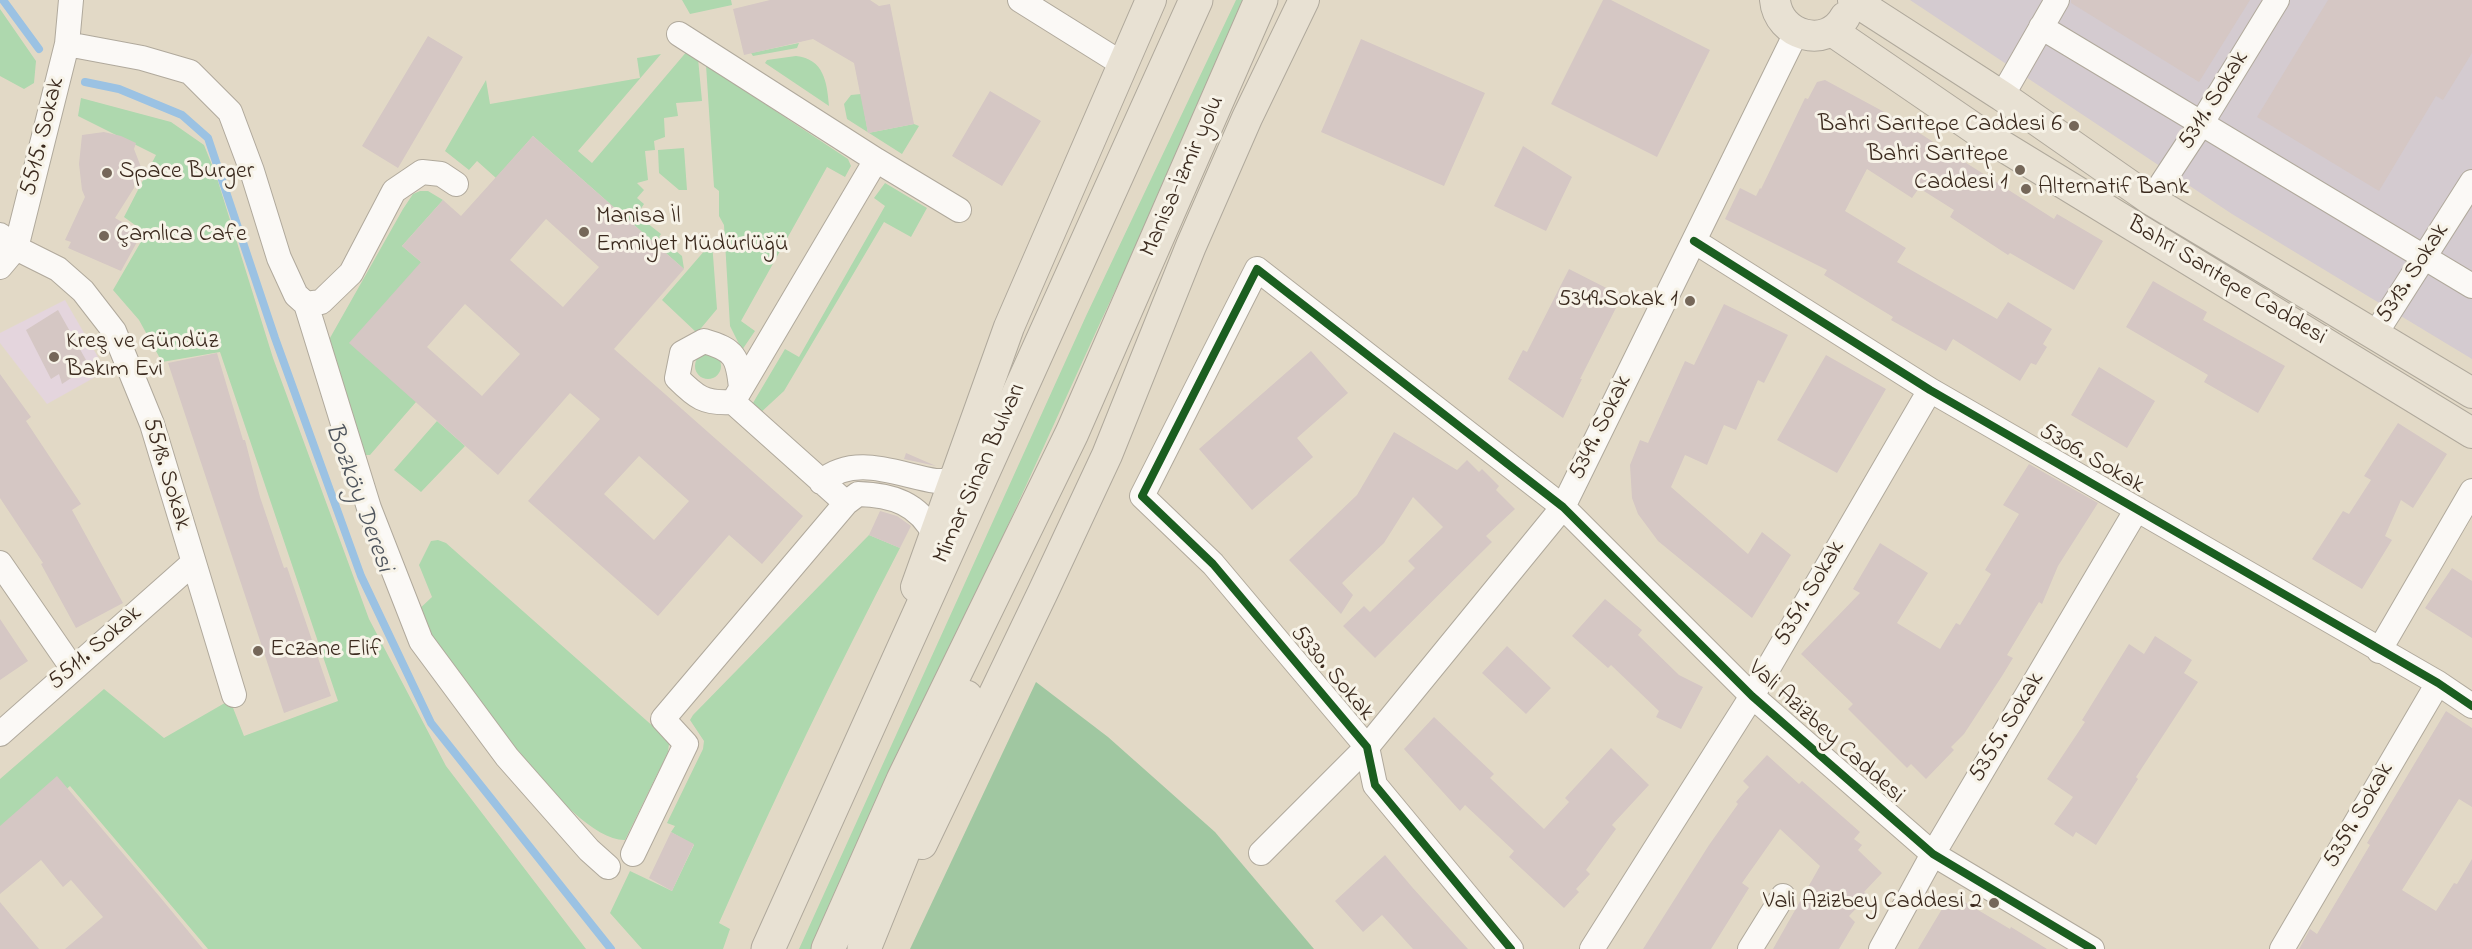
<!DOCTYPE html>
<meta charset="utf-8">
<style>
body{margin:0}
canvas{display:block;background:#e2d9c6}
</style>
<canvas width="2472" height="949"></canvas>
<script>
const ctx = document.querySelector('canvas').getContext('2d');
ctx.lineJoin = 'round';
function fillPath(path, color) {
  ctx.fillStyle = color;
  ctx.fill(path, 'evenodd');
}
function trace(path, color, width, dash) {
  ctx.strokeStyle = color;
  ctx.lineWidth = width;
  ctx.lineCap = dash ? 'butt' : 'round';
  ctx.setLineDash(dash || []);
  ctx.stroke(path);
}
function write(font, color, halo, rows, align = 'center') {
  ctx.font = font + ' "Indie Flower",sans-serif';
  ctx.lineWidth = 6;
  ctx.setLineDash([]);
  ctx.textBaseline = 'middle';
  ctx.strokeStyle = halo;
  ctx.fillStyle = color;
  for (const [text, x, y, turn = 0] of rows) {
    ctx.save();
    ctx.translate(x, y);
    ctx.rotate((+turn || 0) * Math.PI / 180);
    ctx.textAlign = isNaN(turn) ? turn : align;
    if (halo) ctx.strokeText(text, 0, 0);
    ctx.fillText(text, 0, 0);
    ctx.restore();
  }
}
fillPath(new Path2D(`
 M65 300 106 371 47 404 0 343V333Z`), '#e4d5dd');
fillPath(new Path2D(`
 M1910 0H2472V359L2232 214Z`), '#d4cbd0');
fillPath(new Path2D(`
 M682 0H731L732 5 690 14Z
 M1236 0H1251L1100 323 815 949H799L1086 316Z
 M0 9 36 61 34 83 24 89 0 76Z
 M799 43 797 48 753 56 751 53Z
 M688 50 698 58 702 101 676 103 678 116 664 118 665 137 654 141 655 150 645 151 648 180 637 183 644 190 637 198 644 204 640 210 651 219 647 223 661 234 659 237 682 256 684 269 533 136 496 178 477 161 469 170 445 151 486 80 490 104 640 78 637 58 661 54 578 151 592 163Z
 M796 56C824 59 827 82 829 106L765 63 767 60Z
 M706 65 848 159 851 166 845 177 827 167 741 321 755 331 742 350 730 326 724 225 719 216V191L714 187Z
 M861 94 868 133 914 124 919 126 902 154 847 119 844 104 851 95Z
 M81 98 171 122 204 145 216 175 273 358 369 619 446 766 586 949H208L70 786 0 846V779L104 689 164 738 230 700 244 736 338 701 220 352 162 362 139 320 113 290 146 233 124 217 156 155 78 116Z
 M684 148 687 190H679L659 173 658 150Z
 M885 183 927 208 911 237 884 222 784 391 758 415 750 408 785 349 799 357 885 206 874 198Z
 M420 191H428L443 200 402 246 421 262 416 402 370 455H364L326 345 403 209 413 194Z
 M712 242 717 309 697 333 662 300Z
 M695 366a13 13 0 1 1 26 0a13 13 0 1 1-26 0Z
 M437 421 465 446 421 492 394 470Z
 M869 535 900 548C836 671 775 796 719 923L730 929 723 949H642L610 913 630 871 672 891 694 845 671 832 675 826 667 823 703 749 704 741 690 720 693 715Z
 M438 540 446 543 664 736 669 744 668 752 625 840C567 841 450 660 416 612L432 597 419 565 431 541Z`), '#aed8ae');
fillPath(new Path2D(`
 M1036 682 1108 737 1215 832 1314 949H910Z`), '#a0c7a1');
trace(new Path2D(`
 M3 0 39 49
 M85 82 119 89 182 115 208 138 275 338 361 576 431 723 611 949`), '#9bc2e3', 8);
fillPath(new Path2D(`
 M770 0H870L879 6 890 4 914 124 868 133 854 63 813 39 744 55 733 9Z
 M1603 0H1611L1710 50 1657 157 1551 104Z
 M2071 0H2250L2199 82 2071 3Z
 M2328 0H2472V53L2443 100 2436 96 2379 191 2257 117Z
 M428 36 463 57 398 168 362 146Z
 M1361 39 1485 93 1444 186 1321 132Z
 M1825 80 1899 120 2054 219 2057 214 2103 241 2074 290 2010 253 2008 255 1950 217 1954 210 1919 188 1912 198 1867 169 1845 211 1906 248 1897 262 1997 319 2008 302 2052 329 2043 344 2047 347 2036 365 2031 363 2020 381 1953 339 1946 351 1891 320 1893 317 1824 275 1827 270 1725 219 1740 188 1756 196 1760 188 1761 189 1805 98 1808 99 1817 82Z
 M990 91 1041 121 1002 186 952 156Z
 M104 132 121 136 136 143 134 149 141 167 134 170V188L115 218 142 233 121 271 68 248 71 242 65 240 85 197 82 190 79 164 82 135Z
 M533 136 684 269 614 349 803 516 762 564 729 535 658 616 528 501 600 419 570 393 498 475 349 343 421 262 402 246 443 200 461 216ZM546 219 599 267 563 307 510 260ZM465 304 520 354 482 396 427 347ZM639 456 689 501 654 540 604 494Z
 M1523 146 1572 177 1546 231 1494 206Z
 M1569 269 1622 296 1580 379H1582L1563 418 1508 379 1523 350 1527 352Z
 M2153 281 2207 312 2203 320 2285 366 2258 413 2204 382 2208 375 2126 327Z
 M1724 304 1788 335 1764 383 1758 380 1736 430 1724 425 1707 465 1685 455 1671 487 1748 554 1762 532 1791 555 1752 618 1658 541 1638 514 1632 498 1630 465 1640 440 1648 443 1685 361 1694 365Z
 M58 310 86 360 82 362 85 369 62 384 59 374 51 379 26 330Z
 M1311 351 1348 393 1297 438 1313 457 1252 510 1199 449Z
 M217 353 243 440H245L260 497 284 568 287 567 331 696 284 713 168 363Z
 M1826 355 1886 389 1837 473 1777 440Z
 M2099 367 2155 401 2127 448 2071 415Z
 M0 374 31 417 26 421 81 504 72 510 123 603 76 628 41 564 43 563 0 498Z
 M2398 423 2447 454 2413 508 2401 500 2385 536 2392 540 2362 589 2312 559 2343 511 2349 514 2371 480 2364 476Z
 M1394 432 1457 470 1467 460 1479 472 1482 469 1499 486 1496 490 1515 509 1486 536 1492 542 1375 658 1343 626 1364 606 1370 612 1415 568 1408 561 1443 527 1413 497 1384 543 1342 583 1353 595 1341 614 1289 560 1357 495Z
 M906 453 936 466 904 459Z
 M2029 464 2098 503 2058 566 2042 604 2039 602 2007 655 2013 658 2002 676 1964 734 1951 747 1954 750 1926 779 1911 764 1907 768 1848 709 1853 704 1801 654 1860 593 1853 589 1880 543 1928 573 1897 623 1940 649 1956 623 1960 625 1991 574 1985 570 2019 514 2003 505Z
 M880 511 897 516 911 526 900 548 869 535Z
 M2452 568 2472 581V638L2425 608Z
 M1605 599 1642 630 1638 635 1679 675 1703 687 1681 729 1656 717 1659 711 1611 665 1608 668 1572 636Z
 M0 619 28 661 0 680Z
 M2155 636 2192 660 2184 673 2198 682 2136 777 2138 779 2096 845 2076 832 2073 837 2054 824 2073 797 2047 779 2085 722 2082 720 2129 644 2144 654Z
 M1507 646 1551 688 1526 714 1482 673Z
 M2446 711 2472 728V807L2459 799 2402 890 2436 911 2454 883 2457 884 2472 859V949H2299L2310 929 2317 934 2370 845 2367 843Z
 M1434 717 1494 774 1490 778 1544 829 1569 802 1565 798 1611 748 1649 785 1612 825 1616 829 1586 870 1590 874 1576 889 1579 892 1564 908 1509 857 1514 851 1465 805 1460 811 1404 749Z
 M1767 755 1799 784 1802 781 1860 832 1854 839 1862 845 1858 850 1882 873 1864 892 1869 895 1849 916 1855 922 1839 949H1773L1820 866 1780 829 1742 883 1749 888 1711 949H1643L1709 845 1738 804 1736 802 1749 787 1743 781Z
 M57 776 160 897 203 949H65L103 917 71 880 63 887 41 860 0 894V826Z
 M671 832 694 844 672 891 649 878Z
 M1385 855 1412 887 1468 949H1413L1382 915 1363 932 1335 901Z
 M1951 894 2010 929 2011 927 2047 949H1918Z
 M0 902 39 949H0Z`), '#d5c7c4');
const minor = new Path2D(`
 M1020 0 1124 65
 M2041 27 2472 286
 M67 44 142 58 190 72 230 112 252 171 279 258 296 295 306 304 321 302 351 273 394 191 422 172 441 174 456 184
 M2002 96 2057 0
 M876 160 959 210
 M2151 200 2201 124 2277 0
 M0 235 16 248 58 269 83 291 114 331 152 424 234 695
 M1694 241 1930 390 2438 683 2472 706
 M0 267 16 248 67 44 71 0
 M306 304 369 508 421 641 507 757 589 850 608 867
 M2374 336 2472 182
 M733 402C704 404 696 397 677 378L682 353 704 341C735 350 738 357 741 388
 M821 482C855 453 898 475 936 481H945L957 474
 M846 503 858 494C892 495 919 503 935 536
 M0 563 73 669
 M2379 651 2472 491
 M0 734 193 563
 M1261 853 1367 747 1563 507 1796 33
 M633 854 686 744 663 719 846 503 733 402 876 160 679 34
 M1511 949 1375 785 1367 747 1213 564 1142 496 1257 269 1563 507 1752 696 1933 854 2092 949
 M1592 949 1752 696 1930 390
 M1750 949 1783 896
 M1881 949 1933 854 2137 509
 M2282 949 2438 683`);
const major = new Path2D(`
 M1775 0C1778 36 1827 50 1845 17
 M1853 0 2002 96 2151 200 2472 393
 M1832 31 1978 131 2472 433
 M916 587 1009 327 1151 0
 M922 844 1043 592 1107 455 1191 246 1247 118 1304 0`);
const highway = new Path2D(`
 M768 949 1196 0
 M828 949 903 780 1072 433 1261 0
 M864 949 966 697`);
trace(minor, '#b0a99c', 26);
trace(major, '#b0a99c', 32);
trace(highway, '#b0a99c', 35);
trace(minor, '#fbf9f6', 24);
trace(major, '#e8e1d3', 30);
trace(highway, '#e8e1d3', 33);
trace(new Path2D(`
 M1694 241 1930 390 2438 683 2472 706
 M1511 949 1375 785 1367 747 1213 564 1142 496 1257 269 1563 507 1752 696 1933 854 2092 949`), '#1b5e20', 8);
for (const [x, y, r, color] of [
 [2074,126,6,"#756759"],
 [2020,170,6,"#756759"],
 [107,173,6,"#756759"],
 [2026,189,6,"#756759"],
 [584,232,6,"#756759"],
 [104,236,6,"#756759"],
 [1690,301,6,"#756759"],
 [54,357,6,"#756759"],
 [258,651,6,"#756759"],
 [1994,903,6,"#756759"]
]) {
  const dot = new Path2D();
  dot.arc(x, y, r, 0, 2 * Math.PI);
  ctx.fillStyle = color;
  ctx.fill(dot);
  trace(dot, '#f7f3e8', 2);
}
write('24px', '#3b2a1e', '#f7f3e8', [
 ["5311. Sokak",2215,101,-58],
 ["5515. Sokak",44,137,-76],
 ["Manisa-İzmir yolu",1184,177,-66],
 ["5313. Sokak",2414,274,-57],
 ["Bahri Sarıtepe Caddesi",2226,282,31],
 ["5349. Sokak",1602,428,-64],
 ["5306. Sokak",2091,460,30],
 ["5518. Sokak",165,474,73],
 ["Mimar Sinan Bulvarı",981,474,-66],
 ["5351. Sokak",1811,594,-60],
 ["5511. Sokak",96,649,-41],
 ["5330. Sokak",1331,674,50],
 ["5355. Sokak",2008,728,-59],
 ["Vali Azizbey Caddesi",1825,733,42],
 ["5359. Sokak",2360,816,-60]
]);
write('24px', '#3b2a1e', '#f7f3e8', [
 ["Bahri Sarıtepe Caddesi 6",2062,126,"right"],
 ["Bahri Sarıtepe",2008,156,"right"],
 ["Caddesi 1",2008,184,"right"],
 ["Space Burger",119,173],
 ["Alternatif Bank",2038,189],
 ["Manisa İl",596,218],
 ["Emniyet Müdürlüğü",596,246],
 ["Çamlıca Cafe",116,236],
 ["5349.Sokak 1",1678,301,"right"],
 ["Kreş ve Gündüz",66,343],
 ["Bakım Evi",66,371],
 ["Eczane Elif",270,651],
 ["Vali Azizbey Caddesi 2",1982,903,"right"]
], 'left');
write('italic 26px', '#4f555d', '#f7f3e8', [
 ["Bozköy Deresi",357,498,70]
]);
</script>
